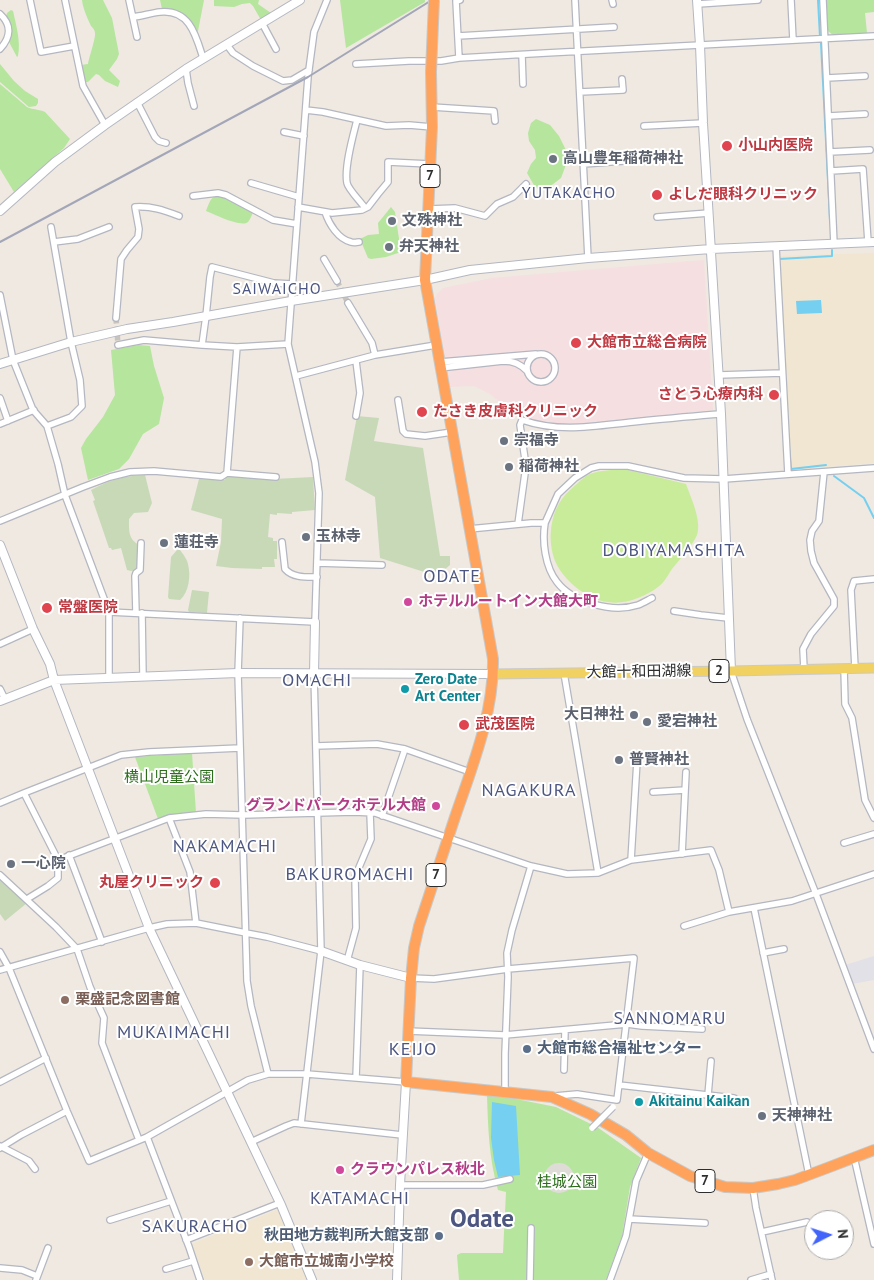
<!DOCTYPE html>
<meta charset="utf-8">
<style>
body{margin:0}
#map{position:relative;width:874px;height:1280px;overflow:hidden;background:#efe9e1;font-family:"PT Sans",sans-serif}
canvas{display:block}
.north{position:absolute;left:804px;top:1210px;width:50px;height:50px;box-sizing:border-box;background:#fff;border:1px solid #ababab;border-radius:50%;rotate:85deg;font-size:14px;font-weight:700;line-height:20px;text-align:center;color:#2e2e2e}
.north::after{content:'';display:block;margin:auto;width:18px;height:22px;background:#4264fb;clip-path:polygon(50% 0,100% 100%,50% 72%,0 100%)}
</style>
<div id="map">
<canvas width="874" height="1280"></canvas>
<div class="north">N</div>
</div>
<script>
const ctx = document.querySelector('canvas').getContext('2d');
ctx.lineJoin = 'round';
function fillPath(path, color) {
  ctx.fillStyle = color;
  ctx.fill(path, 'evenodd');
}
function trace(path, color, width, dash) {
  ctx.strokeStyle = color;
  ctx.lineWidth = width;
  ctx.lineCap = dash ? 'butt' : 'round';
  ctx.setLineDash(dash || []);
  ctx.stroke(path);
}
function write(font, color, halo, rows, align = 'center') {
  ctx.font = font + ' "PT Sans","Noto Sans JP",sans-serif';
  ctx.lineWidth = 4;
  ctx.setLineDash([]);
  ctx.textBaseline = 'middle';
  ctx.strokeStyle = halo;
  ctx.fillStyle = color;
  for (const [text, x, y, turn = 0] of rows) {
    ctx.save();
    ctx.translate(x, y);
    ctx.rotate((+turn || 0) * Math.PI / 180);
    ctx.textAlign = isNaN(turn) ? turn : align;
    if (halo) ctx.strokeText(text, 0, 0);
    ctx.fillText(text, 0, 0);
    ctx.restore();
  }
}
fillPath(new Path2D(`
 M874 956V980L852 984 845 965Z`), '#e3e1e8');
fillPath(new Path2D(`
 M874 253V463L790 470 778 256Z
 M279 1209 307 1280H205L192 1244Z`), '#f0e6d1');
fillPath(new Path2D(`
 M704 260 713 410 569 427 535 422 513 413 490 394 474 386 450 387 435 299 437 294 443 288 492 278Z`), '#f5dfe0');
fillPath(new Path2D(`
 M82 0H103L112 18 119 54 117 59 109 70 120 81 118 87 105 81 99 75 96 74 88 82H85L83 76 81 65 88 64C89 58 96 37 95 33 95 30 93 28 91 26 87 17 83 9 82 0Z
 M160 0H204L198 31 197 32C189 17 179 10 162 9Z
 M214 0H259L258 4 271 13 261 20 253 6 250 3 242 4 234 7 214 6Z
 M340 0H425V2L346 48Z
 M826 0H874V12L865 13 867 33 833 35 828 31Z
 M11 10 13 11C16 25 21 41 18 56L17 57 9 42 10 25 6 17 7 13Z
 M0 64 14 81 25 91 38 99V103L36 106 29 107 0 82Z
 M0 84 27 107C33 110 39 109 45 112L70 139 64 148 14 192 0 169Z
 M536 119 550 125 559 136 566 150 567 162 561 178 548 188 538 189 535 187 527 173 531 164 536 158 535 150 529 141 528 133 531 123Z
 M219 195 254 211C252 214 250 220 248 222 241 228 214 214 206 211 209 204 210 196 219 195Z
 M391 207 395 212 401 252 386 257 371 259 368 258 360 239 368 235 379 234 378 223Z
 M139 345 150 346 154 366 164 398 159 424 143 434 129 459 119 469 88 480 81 448 86 439 103 417 115 395 111 350Z
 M192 753 196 813 172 815 158 819 135 757Z
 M487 1095 516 1099 556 1107 597 1127 641 1158 630 1187 622 1236 606 1280H459L457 1255 461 1253H503L506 1192 498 1190C489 1159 488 1128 487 1095Z`), '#b6e59e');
fillPath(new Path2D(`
 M357 416 379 418 374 441 423 448 440 556H450V565L437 576 380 558 375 497 345 480Z
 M145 475 152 503 148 512 134 513 129 519C129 530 128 539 139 545V569L131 571 127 570 121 548 112 550 111 548H109L93 501 95 500 91 490C110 480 124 476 145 475Z
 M226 475 274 479 313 477 315 510 292 512V514L277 513V515L270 514 268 537 273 538V541H277V559H274L275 567H262V569L232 568 216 566 221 542 222 519 191 510 199 479 225 480Z
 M177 550H180C183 554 187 559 188 564 191 576 189 592 180 600L169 599 168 597 171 557Z
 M192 590 209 592 207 613 189 612 188 610Z
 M0 878 27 903 5 921 0 914Z`), '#c8d9b8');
fillPath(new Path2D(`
 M624 469 686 484C691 498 702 521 697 535 694 543 678 562 672 569 668 575 664 583 658 587 645 597 624 605 608 602 588 600 566 582 557 565 547 545 549 517 562 499 566 493 572 488 578 483 581 480 585 476 590 474 600 470 613 470 624 469Z`), '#c9ec9a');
fillPath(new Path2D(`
 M544 1178a15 15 0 1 1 30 0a15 15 0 1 1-30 0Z`), '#dfdcd8');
fillPath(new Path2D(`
 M821 300 822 313 797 314 796 301Z
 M492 1102 516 1106 520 1175 498 1177 494 1160 491 1138Z`), '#75cff0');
trace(new Path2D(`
 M818 0 820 37
 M821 43 830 220
 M779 259 832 256V250
 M789 448 791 469 826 465
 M834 476 864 498 874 518`), '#75cff0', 2);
trace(new Path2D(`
 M337 281 348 303
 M116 318 118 345`), '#c8c4bd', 5.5, [5.5, 3]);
const street = new Path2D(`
 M30 0 41 52 74 46
 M65 0 83 86 105 125
 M129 0 137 37
 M575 0 588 258
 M612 0 613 4
 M791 0 793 40
 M823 0 834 244
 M698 4 758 0
 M0 14C12 25 11 37 0 49
 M133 17C142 16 151 13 160 12 190 9 196 36 203 58
 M262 23 276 49
 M458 36 614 27
 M227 45 233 53 253 66 283 81 292 80 309 70
 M522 55 523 84
 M459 58 456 1 460 0
 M356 64 409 61H441L459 58 546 53 874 36
 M186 69 188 83 194 106
 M827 78 865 76
 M580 92 623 90 622 79
 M137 102 155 137 159 141 166 143
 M432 107 494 111 495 121
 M306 110 323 112 386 126 409 125 432 127
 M829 116 865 114
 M357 120C353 136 344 167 347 183 348 189 361 202 365 208
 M644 126 703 123
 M284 132 304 136
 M830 152 870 150
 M584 164 624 161
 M831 171 863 169 868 242
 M251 183 299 197
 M193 196 218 193 226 195 273 220 297 224
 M298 207 332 213 362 210 368 207 378 194 388 182V162L430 164
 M429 209 455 208 485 216 497 204 513 197 526 184
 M325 212C329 224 338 239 351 242 354 243 357 242 359 242
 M657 217 709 213
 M54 242 78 239 109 227
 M776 246 788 474
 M324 259 337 281
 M0 295 13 360 33 410 47 426 58 464 65 495 109 612V678
 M348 303 372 343 375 355
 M116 318 121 259 127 250 138 237 139 229 135 207C152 206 163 210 179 216
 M118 345 144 340 202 345 237 347 288 344
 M202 345 206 316 210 277 212 267 274 283 292 284
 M527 368a14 14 0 1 1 28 0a14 14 0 1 1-28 0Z
 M440 362 536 354
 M440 368 503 361C514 361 520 364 527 371
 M719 375 782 373
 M296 376 375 355 436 345
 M0 398 8 421
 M398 400 403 431 406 434 425 436 452 432
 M356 416 360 393 356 361
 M0 424 34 410
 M47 426 71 417 82 406 80 380 71 342 51 227
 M227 473 237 347
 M0 521 83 487 110 477 130 472 154 471 221 477 227 473 276 477
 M545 523C542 541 545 567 557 582 573 603 613 613 638 605 643 603 648 600 652 598
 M518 524 526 466 520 425 522 420C560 433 595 426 633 422 662 419 692 416 721 414
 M469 529 531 523H545L558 494 575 478 591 468 599 466H628L684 478 724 479 874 468
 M282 542 285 569C293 578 306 577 317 577
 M317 563 382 565
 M674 611 701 615 728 618
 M109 612 315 622 319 493 315 462 288 344 308 77 314 32 327 0
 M136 613 135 576 136 573 140 570 141 543
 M142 613 143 677
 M240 618 238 673 247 981 251 1006 268 1074
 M0 644 33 629
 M844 668 845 704 852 718 865 800 874 818
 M855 668 851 590 854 581 874 579
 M804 669 803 649 811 634 834 606V599L814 563 811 551 810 540 812 531 819 521 824 472
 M731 671 747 719 816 894 874 1049
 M564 673 598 873
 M0 689 5 699
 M316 746 377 744 405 749 470 772
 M653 792 685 790
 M24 793 58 860V878L48 886 27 899
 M0 803 24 793 121 755 149 752 240 748
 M382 816 405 749
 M169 818 190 872 196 923
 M844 843 874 834
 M682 854 686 772
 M69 855 102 942
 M58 860 169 818 206 814 243 815 354 812 375 813 531 866 567 874 598 873 631 860 711 850 719 870 729 912
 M631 860 637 761
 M0 875 56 927 77 949 90 987 104 1018 102 1043 139 1140
 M754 908 809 1175
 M684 926 729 912 792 901 874 874
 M0 952 9 968 67 1111 89 1161 147 1137 189 1247 200 1280
 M763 953 784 949
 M347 961 356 928 355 877 371 839 370 813
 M0 970 149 928 167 924 196 923 246 933 267 937 321 951
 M411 978 434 979 508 969 634 958 617 1100 577 1094 555 1096
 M408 1031 505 1035 627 1024 642 1026 702 1029
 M624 1047 679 1049
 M564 1070 565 1030
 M356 1078 360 965
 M0 1082 46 1058
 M619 1085 734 1098
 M505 1092V1054L508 977 507 953 512 930 531 866
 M708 1095 711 1061
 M301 1124 321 951 314 674
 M147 1137 248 1080 268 1074H307L406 1082
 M251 1142 286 1126 294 1123 402 1135
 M0 1146 29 1161 35 1169
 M0 1148 21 1135 67 1111
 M854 1157 874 1244
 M400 1185H483L510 1179
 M753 1188 756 1208 772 1280
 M629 1219 705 1223
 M110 1220 171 1201
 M762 1232 807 1222
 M186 1240 280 1203
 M0 1268 22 1270 37 1276
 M166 1269 193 1261
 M36 1280 48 1248
 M530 1280 531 1228
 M610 1280 626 1236 636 1181 648 1153
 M751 1280 771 1274`);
const secondary = new Path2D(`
 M697 0 700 45 703 123 721 414 731 671
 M0 211 55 162 105 125 186 69 300 0
 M0 364 71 342 127 329 173 322 291 301 425 280 470 270 588 258 711 249 874 242
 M0 545 33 629 50 664 54 680 149 928 281 1205 312 1280
 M314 674 315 622
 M0 701 54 680 238 673 493 674
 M321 951 360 965 411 978
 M397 1280 400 1185 406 1082`);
const primary = new Path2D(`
 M493 674 731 671 874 668`);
const highway = new Path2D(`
 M431 72 432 127 425 280 493 659C494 713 472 767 455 817 443 853 431 890 419 926L414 948 411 978 406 1082 552 1097 590 1114 626 1135 648 1153 690 1176 725 1187 753 1188 778 1184 795 1180 827 1168 874 1150`);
trace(street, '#b4b7c1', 8);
trace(secondary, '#b4b7c1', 10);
trace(primary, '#c9c9c9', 11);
trace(highway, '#c9c9c9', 12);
trace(street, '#fff', 5.5);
trace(secondary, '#fff', 8);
trace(primary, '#f2d163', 9);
trace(highway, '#ffa35c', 10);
trace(new Path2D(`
 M0 242 308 77 432 0`), '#a3a6b8', 2);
const streetBridge = new Path2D(`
 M592 1128 613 1107`);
const highwayBridge = new Path2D(`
 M431 72 434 0`);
trace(streetBridge, '#b4b7c1', 8, []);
trace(highwayBridge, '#c9c9c9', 12, []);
trace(streetBridge, '#fff', 5.5);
trace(highwayBridge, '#ffa35c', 10);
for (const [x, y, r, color] of [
 [727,146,6,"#e0444e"],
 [553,159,5,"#6b7280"],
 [657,195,6,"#e0444e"],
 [392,221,5,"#6b7280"],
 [389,247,5,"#6b7280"],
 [576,343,6,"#e0444e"],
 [774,395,6,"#e0444e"],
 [422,412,6,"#e0444e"],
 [504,441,5,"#6b7280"],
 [509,467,5,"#6b7280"],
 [306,537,5,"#6b7280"],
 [164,543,5,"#6b7280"],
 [408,602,5,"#d1479c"],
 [47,608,6,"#e0444e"],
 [405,689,5,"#0f9aa8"],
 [634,715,5,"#6b7280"],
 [647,722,5,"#6b7280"],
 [464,725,6,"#e0444e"],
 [619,760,5,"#6b7280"],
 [436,806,5,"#d1479c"],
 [11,864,5,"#6b7280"],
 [215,883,6,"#e0444e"],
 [65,1000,5,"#8d6e63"],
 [527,1049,5,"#5c6f8a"],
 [639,1102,5,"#0f9aa8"],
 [762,1116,5,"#6b7280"],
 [340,1170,5,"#d1479c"],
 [439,1236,5,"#5c6f8a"],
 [249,1262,5,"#8d6e63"]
]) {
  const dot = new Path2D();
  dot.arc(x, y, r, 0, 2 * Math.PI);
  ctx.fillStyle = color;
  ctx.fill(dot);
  trace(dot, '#fff', 2);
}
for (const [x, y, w] of [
 [430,176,20],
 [719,671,20],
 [436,875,20],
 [705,1181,20]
]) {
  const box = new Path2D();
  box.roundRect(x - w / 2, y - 11.5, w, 23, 4);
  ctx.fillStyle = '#fff';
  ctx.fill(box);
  trace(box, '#2e2e2e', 1);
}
write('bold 14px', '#2e2e2e', null, [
 ["7",430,176],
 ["2",719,671],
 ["7",436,875],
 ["7",705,1181]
]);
write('bold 15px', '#be3a42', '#fff', [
 ["小山内医院",738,146],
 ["よしだ眼科クリニック",668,195],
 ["大館市立総合病院",587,343],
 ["さとう心療内科",763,395,"right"],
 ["たさき皮膚科クリニック",433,412],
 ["常盤医院",58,608],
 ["武茂医院",475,725],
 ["丸屋クリニック",204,883,"right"]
], 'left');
write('bold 15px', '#5b616d', '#fff', [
 ["高山豊年稲荷神社",563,159],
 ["文殊神社",402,221],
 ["弁天神社",399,247],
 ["宗福寺",514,441],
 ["稲荷神社",519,467],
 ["玉林寺",316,537],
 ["蓮荘寺",174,543],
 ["大日神社",624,715,"right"],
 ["愛宕神社",657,722],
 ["普賢神社",629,760],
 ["一心院",21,864],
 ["天神神社",772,1116]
], 'left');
write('bold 15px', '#b23c85', '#fff', [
 ["ホテルルートイン大館大町",418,602],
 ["グランドパークホテル大館",426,806,"right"],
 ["クラウンパレス秋北",350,1170]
], 'left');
write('15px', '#2e2e2e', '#fff', [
 ["大館十和田湖線",639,672,-1]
]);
write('bold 15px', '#0d838f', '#fff', [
 ["Zero Date",415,680],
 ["Art Center",415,697],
 ["Akitainu Kaikan",649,1102]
], 'left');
write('15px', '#2c6e1b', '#fff', [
 ["横山児童公園",169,778],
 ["桂城公園",567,1183]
]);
write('bold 15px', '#785e54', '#fff', [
 ["栗盛記念図書館",75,1000],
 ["大館市立城南小学校",259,1262]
], 'left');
write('bold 15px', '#4e5e75', '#fff', [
 ["大館市総合福祉センター",537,1049],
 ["秋田地方裁判所大館支部",429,1236,"right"]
], 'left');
ctx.letterSpacing = '1px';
write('16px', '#4d5680', '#fff', [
 ["YUTAKACHO",569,193],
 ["SAIWAICHO",277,289]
]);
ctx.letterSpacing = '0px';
ctx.letterSpacing = '1px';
write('18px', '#4d5680', '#fff', [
 ["DOBIYAMASHITA",674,551],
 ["ODATE",452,577],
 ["OMACHI",317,681],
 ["NAGAKURA",529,791],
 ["NAKAMACHI",225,847],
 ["BAKUROMACHI",350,875],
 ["SANNOMARU",670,1019],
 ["MUKAIMACHI",174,1033],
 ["KEIJO",413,1050],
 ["KATAMACHI",360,1199],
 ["SAKURACHO",195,1227]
]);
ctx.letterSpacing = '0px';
write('bold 25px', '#4d5680', '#fff', [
 ["Odate",482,1220]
]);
</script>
